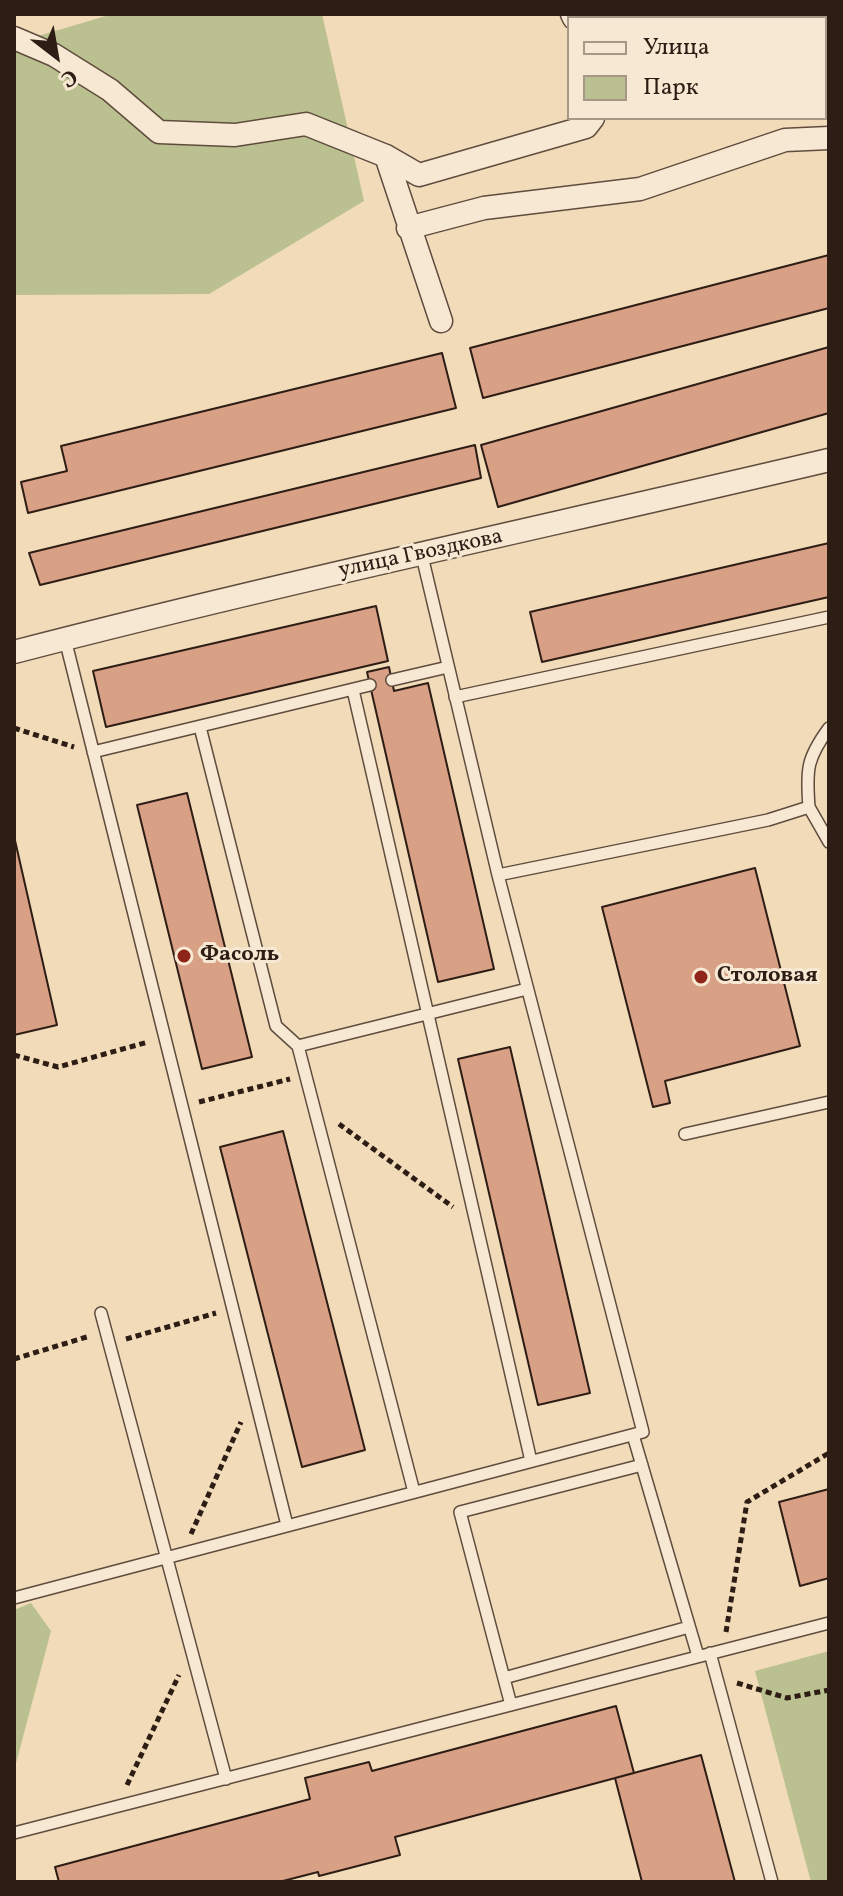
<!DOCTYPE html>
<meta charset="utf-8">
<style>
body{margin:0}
#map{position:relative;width:843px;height:1896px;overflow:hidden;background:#f1dbb9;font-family:Vollkorn,serif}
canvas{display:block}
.frame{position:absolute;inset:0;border:16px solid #2e1d15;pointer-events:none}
.legend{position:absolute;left:567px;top:16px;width:260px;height:104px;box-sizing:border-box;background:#f6e8d2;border:2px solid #a69786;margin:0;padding:10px 14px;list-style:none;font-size:24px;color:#2e1d15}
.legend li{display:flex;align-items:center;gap:16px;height:40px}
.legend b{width:40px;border:2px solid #a69786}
.north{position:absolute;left:16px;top:16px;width:80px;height:80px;-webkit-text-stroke:6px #f6e8d2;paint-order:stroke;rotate:149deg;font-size:22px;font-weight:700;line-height:32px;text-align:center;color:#2e1d15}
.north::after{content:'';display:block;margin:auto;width:28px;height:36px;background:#2e1d15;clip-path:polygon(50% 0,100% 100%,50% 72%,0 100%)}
</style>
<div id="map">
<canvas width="843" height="1896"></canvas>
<div class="frame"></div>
<ul class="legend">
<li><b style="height:10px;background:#f6e8d2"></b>Улица</li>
<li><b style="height:22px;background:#bac08f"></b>Парк</li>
</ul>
<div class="north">С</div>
</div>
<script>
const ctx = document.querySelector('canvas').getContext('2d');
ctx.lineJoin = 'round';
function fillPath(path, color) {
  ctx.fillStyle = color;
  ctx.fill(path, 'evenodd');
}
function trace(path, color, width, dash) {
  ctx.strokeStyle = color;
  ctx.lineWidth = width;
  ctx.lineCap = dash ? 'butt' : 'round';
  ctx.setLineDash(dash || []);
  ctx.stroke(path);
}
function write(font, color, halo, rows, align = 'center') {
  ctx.font = font + ' Vollkorn,serif';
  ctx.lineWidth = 6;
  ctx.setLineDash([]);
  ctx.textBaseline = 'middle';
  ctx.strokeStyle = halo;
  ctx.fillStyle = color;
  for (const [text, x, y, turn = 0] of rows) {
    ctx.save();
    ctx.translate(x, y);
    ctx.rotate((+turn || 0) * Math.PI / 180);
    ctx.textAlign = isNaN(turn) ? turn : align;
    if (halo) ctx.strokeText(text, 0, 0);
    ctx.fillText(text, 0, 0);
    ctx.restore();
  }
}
fillPath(new Path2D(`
 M113 14H322L364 201 209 294 14 295V43Z
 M31 1603 51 1631 14 1771V1610Z
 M829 1651V1882H811L755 1671Z`), '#bac08f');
const building = new Path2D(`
 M829 255V308L483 398 470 348Z
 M829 347V413L498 507 481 445Z
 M442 353 456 408 28 513 21 482 67 471 61 446Z
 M475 445 481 478 40 585 29 553Z
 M829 543V597L542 662 530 612Z
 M376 606 388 661 106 727 93 671Z
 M389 667 394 691 428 683 494 969 438 982 367 672Z
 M187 793 252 1057 202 1069 137 805Z
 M14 836 57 1025 14 1035Z
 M755 868 800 1046 665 1081 670 1103 653 1107 602 907Z
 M510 1047 590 1393 538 1405 458 1059Z
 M283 1131 365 1450 302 1467 220 1147Z
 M829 1489V1578L800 1586 779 1502Z
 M616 1706 634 1773 395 1837 400 1855 319 1876 318 1872 279 1882H59L55 1867 310 1799 305 1778 369 1762 372 1771Z
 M701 1755 735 1882H642L615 1778Z`);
fillPath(building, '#d8a085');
trace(building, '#2e1d15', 2);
const service = new Path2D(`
 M65 639 287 1525
 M392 680 448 667
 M353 690 531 1461
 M455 697 829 617
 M200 727 276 1026 298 1046 414 1492
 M93 752 370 685
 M809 807 829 842
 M498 875 768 820 809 807C806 769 807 758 829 728
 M298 1046 527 989
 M685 1134 829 1102
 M101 1313 226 1779
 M633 1435 698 1656
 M14 1598 643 1432 498 875 422 556
 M710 1653 772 1882
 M504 1678 689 1627
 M511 1705 460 1512 642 1465
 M14 1833 829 1623`);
const minor = new Path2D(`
 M572 14 574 18
 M14 38 54 55 110 90 159 132 235 135 306 124 386 156 419 175 586 127 593 118
 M386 156 441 321
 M408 228 484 208 640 189 785 140 829 138
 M14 652C284 582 557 524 829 460`);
trace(service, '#5f4c3e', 14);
trace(minor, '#5f4c3e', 25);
trace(new Path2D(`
 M14 728 74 747
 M14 1055 58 1067 148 1042
 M199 1102 290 1079
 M339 1124 453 1207
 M126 1339 216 1313
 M14 1359 90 1336
 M191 1534 241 1422
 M726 1632 747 1502 829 1453
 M737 1683 787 1698 829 1690
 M127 1785 179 1675`), '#2e1d15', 5, [6, 4]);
trace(service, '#f6e8d2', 11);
trace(minor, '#f6e8d2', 22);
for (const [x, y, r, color] of [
 [184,956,8,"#8f2418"],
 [701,977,8,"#8f2418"]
]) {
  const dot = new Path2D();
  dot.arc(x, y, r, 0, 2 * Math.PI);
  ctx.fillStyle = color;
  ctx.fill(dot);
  trace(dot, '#f6e8d2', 3);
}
write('22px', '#2e1d15', '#f6e8d2', [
 ["улица Гвоздкова",421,555,-12]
]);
write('bold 22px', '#2e1d15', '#f6e8d2', [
 ["Фасоль",200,956],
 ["Столовая",717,977]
], 'left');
</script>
